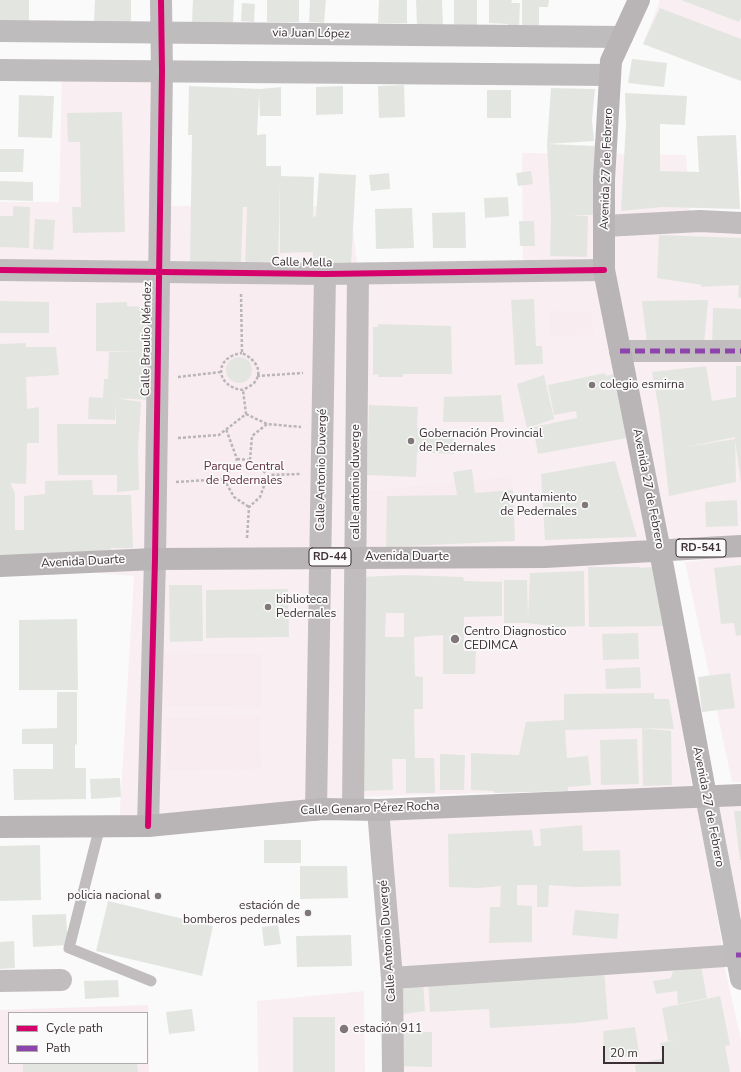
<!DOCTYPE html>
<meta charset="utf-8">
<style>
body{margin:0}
#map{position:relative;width:741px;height:1072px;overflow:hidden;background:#fafafa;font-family:"Nunito Sans",sans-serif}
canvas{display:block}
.legend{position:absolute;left:8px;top:1012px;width:140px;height:52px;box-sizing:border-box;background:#fafafa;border:1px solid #aea9ab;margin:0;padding:5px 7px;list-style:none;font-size:12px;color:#3d3034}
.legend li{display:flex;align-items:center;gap:8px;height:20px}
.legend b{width:20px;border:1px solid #aea9ab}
.scale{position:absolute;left:603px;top:1046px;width:61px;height:18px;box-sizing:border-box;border:2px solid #3d3034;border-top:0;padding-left:5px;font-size:12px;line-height:14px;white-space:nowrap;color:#3d3034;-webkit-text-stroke:3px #fafafa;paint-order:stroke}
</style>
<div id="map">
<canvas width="741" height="1072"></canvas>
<ul class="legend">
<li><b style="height:5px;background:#d6006c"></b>Cycle path</li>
<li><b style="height:5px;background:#8e44ad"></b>Path</li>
</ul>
<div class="scale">20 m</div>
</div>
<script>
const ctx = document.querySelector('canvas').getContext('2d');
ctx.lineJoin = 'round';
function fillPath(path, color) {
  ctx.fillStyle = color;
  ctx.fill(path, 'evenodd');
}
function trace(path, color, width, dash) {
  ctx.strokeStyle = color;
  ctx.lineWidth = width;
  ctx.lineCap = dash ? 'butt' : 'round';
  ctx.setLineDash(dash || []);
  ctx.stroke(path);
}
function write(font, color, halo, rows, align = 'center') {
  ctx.font = font + ' "Nunito Sans",sans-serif';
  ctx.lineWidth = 3.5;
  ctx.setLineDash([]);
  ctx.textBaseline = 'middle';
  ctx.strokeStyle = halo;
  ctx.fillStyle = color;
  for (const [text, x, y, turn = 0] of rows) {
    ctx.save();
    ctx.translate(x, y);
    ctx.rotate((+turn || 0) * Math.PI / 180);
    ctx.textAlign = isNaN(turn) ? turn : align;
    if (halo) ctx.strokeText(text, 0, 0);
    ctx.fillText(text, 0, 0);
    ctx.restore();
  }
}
fillPath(new Path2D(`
 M660 0H741V81L643 44Z
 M62 72H164L162 206H350L359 278 523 277 522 153 686 155 691 226 741 229V544L652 560 692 787 353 797 119 826 134 576 0 565V202H59Z
 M741 556V782H732L685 562Z
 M741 800V941L714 801Z
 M697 803 723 950 395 971 383 814Z
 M724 964 741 1040V1072H397L396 981Z
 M364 991 365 1072H258L257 1001Z`), '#f9eef2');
fillPath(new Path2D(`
 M169 275 321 278 329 555 158 557Z
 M549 311 592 312 593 335 550 337Z
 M512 477 515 541 365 548 366 491Z
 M164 653 261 654V707L164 706Z
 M260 716 261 769 167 770 165 718Z
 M148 1005 149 1072H0V1010ZM9 1013H147V1063H9Z`), '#f9ecf0');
fillPath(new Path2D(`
 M0 0H29V21H0Z
 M95 0H131V22L94 21Z
 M193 0H234L233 24 192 22Z
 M267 0H299V22H267Z
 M310 0H326L324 23 309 22Z
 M379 0H407V23H378Z
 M416 0H442L443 25 417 26Z
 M454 0H477V26H454Z
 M489 0H512L511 3H520L519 29 508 28V24L489 23Z
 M522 0H549L548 7H539V25H522Z
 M681 0H741V18L739 22Z
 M242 3 255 4 254 22 241 21Z
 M660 8 741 39V81L643 44Z
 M632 59 667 63 664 87 628 83Z
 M404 85 405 117 379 118 378 86Z
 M189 86 260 89 281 87V116H260L259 94 257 135 266 134V166H281V176L314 177 313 217 316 216 319 173 356 175 351 265 312 264 313 252 280 253V186L278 261 245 263 247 207H243L241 265 190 262 192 135H205H188Z
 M343 86V114L316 115V87Z
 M551 88 595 89 592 120 594 141 547 144Z
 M487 90H511V118H487Z
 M625 93 687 96 685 125 660 124V171L699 172 697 136 736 135 740 209 662 207 621 211 626 124Z
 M19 95 54 96 52 138 18 137Z
 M122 112 125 232 73 233 72 207H81L80 142H68L67 113Z
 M547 144 596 146 594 215H570L588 216 587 257 550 256 551 215Z
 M0 149H24L23 172H0Z
 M531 171 533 184 518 186 516 173Z
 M389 173 390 189 371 191 369 175Z
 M0 181 33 182V201L0 200Z
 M508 197 509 216 485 218 484 198Z
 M13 206 30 207 29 248 0 247V216H13Z
 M412 208 414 248 376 249 375 209Z
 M465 212 466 248H433L432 213Z
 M35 219 55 220 53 250 33 249Z
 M519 221H534L535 246H520Z
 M659 235 741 238V298L738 297 739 285 701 287 702 285 657 278Z
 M534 299 536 346H542L543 364 515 365 511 300Z
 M708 300 704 344 647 343 642 301Z
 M0 301 49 302V333H0Z
 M127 302V306L147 307 149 352 147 400 116 398 141 402 138 448 139 490 117 492V475H58L57 424H116V404L115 420 88 419 89 397 103 398 104 379H108L109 352H142L96 351V303Z
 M713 308 741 309V350L712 349Z
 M378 324 451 326 452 374H403V377H378V374L373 375V327H378Z
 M26 343V347H56L59 375 26 377 27 409 39 407V443H27L26 484 10 483 15 493V530H24V496L45 494V481L92 480 93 495H131L133 548H111L112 556H0V344Z
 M226 370a13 13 0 1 1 26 0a13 13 0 1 1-26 0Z
 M706 366 712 401 736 397V366H741V483L735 440 736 482 669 496 659 410 652 372ZM735 437V439L686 447Z
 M605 373 606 376 617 373 627 438 538 454 533 427 577 418 576 411 554 415 548 385Z
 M544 375 554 419 527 428 517 384Z
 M501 395 504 422H443L444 397Z
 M369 405 418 407 417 428 454 430V454L417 452 416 477 367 475Z
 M615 461 637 537 545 540 541 474Z
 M472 469 475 493 513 490 515 541 386 547 387 496 457 495 453 472Z
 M737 500 738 526 706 527 705 502Z
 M741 565V635L736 636 734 623 721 624 714 568Z
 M588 567H640V568L653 567 664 626 589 627Z
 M584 571 585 626 558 627 527 623H504V580H527L528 616 530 573Z
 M404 575 463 577 464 581 502 582V616L464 617V651H476L475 674H443V635L414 637 415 676 423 677V709H414L415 758H434L435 793H406V759H392L393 790 362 791V577ZM386 613H404V637H385Z
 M169 585H202L203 641 170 642Z
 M288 589 289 637 206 638V590Z
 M77 619 78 690H19V620Z
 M638 633 639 659 603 660 602 634Z
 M640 667 641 688 606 689 605 669Z
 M730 673 735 708 702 712 698 677Z
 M57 692H77V745L75 744V768H86V799L14 800 13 769H53V744H22V729L57 728Z
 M654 693V699H669L674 729 642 728 671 731 672 785 643 786 642 728 565 730 567 758 588 756 591 785 568 787V791L494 793V791L471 790V753L519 755 526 722 564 720V694Z
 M637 739 639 784 601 785 600 740Z
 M440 754 465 755 464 790H440Z
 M120 778 121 797 91 799 90 779Z
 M734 811H741V860H740Z
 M582 825 583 851 620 850 621 886 576 887 549 885 548 907H537V885H517V905L532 906V942L489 943 490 907H500L501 886 479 888 449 887 448 834 532 830 534 846H541L540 829Z
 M264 840H301V863H264Z
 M40 845 41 900 0 901V846Z
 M300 866H347L348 898 300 899Z
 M108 901 213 926 202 976 96 951Z
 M575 910 619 914 617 939 572 935Z
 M66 914 68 945 33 947 32 915Z
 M278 925 281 944 264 946 262 927Z
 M351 935 352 966 297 967 296 936Z
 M14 941 15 968 0 969V942Z
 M701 965 707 998 678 1004 677 991 656 994 653 981 671 978 673 971Z
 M604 970 608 1019 577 1023 490 1028 489 1009 430 1012 428 981Z
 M118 980 119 997 85 999 84 981Z
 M423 982 425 1011 397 1015 398 984Z
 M720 996 730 1045 725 1046 730 1072H636L635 1065 663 1058 660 1043 680 1039 668 1041 662 1008Z
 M192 1009 195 1031 169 1034 166 1012Z
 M293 1017H335V1072H293Z
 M635 1027 639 1054 605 1061 603 1031Z
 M397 1032H432V1067L397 1066Z
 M23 1063H137L138 1072H23Z`), '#e3e6e0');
trace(new Path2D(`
 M241 294 242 353C253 358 265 370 254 383 251 386 246 388 243 390 215 387 213 357 242 353
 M257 376 303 373
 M178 377 221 372
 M246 414 267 424 301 427
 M178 438 219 435 246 414 243 390
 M237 459 250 460 268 475 300 474
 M250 460 252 436 267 424
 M224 479 234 497 249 507
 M176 482 224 479 237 459 226 429
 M247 538 249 507 260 497 268 475`), '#b9b6b7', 2.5, [3, 2]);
trace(new Path2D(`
 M100 826 69 948 151 981`), '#c1bdbe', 11);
trace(new Path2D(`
 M604 226 700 221 741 223
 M620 351H741
 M353 809 358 274
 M316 810 325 274
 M378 810 392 978 393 1072
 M148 826 155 559 162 71 161 0
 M392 978 741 955
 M0 981 61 980`), '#c1bdbe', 22);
trace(new Path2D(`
 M0 270 325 274 604 270`), '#c1bdbe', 22);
trace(new Path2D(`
 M0 31 622 37
 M0 70 610 75
 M706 796 741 979`), '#bfbcbe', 22);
trace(new Path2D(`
 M639 0 611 61 604 179V270L660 551 706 796
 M0 566 155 559 545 557 741 546
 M0 827 148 826 322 809 378 810 741 795`), '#b9b4b6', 22);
trace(new Path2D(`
 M620 351H741
 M736 955H741`), '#8e44ad', 5, [10, 5]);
trace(new Path2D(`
 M0 270 325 274 604 270
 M148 826 155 559 162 71 161 0`), '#d6006c', 6);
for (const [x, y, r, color] of [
 [592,385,4,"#7f7779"],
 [411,441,4,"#7f7779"],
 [585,505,4,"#7f7779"],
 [268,607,4,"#7f7779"],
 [455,639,5,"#7f7779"],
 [158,896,4,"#7f7779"],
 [308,913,4,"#7f7779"],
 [344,1029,5,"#7f7779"]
]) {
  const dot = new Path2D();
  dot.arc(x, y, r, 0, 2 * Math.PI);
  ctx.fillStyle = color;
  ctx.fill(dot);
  trace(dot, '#fafafa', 1.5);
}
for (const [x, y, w] of [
 [701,548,50],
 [330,557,42]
]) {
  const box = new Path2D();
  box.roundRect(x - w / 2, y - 9, w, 18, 3);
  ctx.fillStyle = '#fafafa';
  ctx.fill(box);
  trace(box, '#3d3034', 1);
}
write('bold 11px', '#3d3034', null, [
 ["RD-541",701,548],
 ["RD-44",330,557]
]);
write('12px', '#3d3034', '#fafafa', [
 ["via Juan López",311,34,1],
 ["Avenida 27 de Febrero",607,169,-88],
 ["Calle Mella",302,263,1],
 ["Calle Braulio Méndez",147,339,-89],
 ["Calle Antonio Duvergé",322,470,-89],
 ["calle antonio duverge",356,482,-90],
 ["Avenida 27 de Febrero",648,489,79],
 ["Avenida Duarte",407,557],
 ["Avenida Duarte",83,562,-3],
 ["Avenida 27 de Febrero",708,807,79],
 ["Calle Genaro Pérez Rocha",370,809,-2],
 ["Calle Antonio Duvergé",388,941,-94]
]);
write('12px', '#3d3034', '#fafafa', [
 ["colegio esmirna",600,385],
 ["Gobernación Provincial",419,434],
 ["de Pedernales",419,448],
 ["Ayuntamiento",577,498,"right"],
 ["de Pedernales",577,512,"right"],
 ["biblioteca",276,600],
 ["Pedernales",276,614],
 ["Centro Diagnostico",464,632],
 ["CEDIMCA",464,646],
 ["policia nacional",150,896,"right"],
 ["estación de",300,906,"right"],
 ["bomberos pedernales",300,920,"right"],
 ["estación 911",353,1029]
], 'left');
write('12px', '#5e2e41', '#fafafa', [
 ["Parque Central",244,467],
 ["de Pedernales",244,481]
]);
</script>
